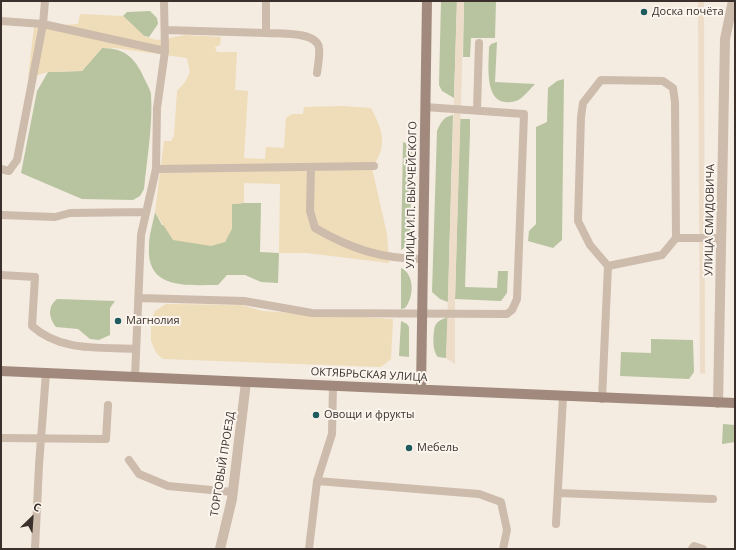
<!DOCTYPE html>
<meta charset="utf-8">
<style>
body{margin:0}
#map{position:relative;width:736px;height:550px;overflow:hidden;background:#f4ebe1;font-family:"Open Sans",sans-serif}
canvas{display:block}
.frame{position:absolute;inset:0;border:2px solid #3b302b;pointer-events:none}
.north{position:absolute;left:12px;top:498px;width:40px;height:40px;-webkit-text-stroke:3px #fbf5ee;paint-order:stroke;rotate:25deg;font-size:11px;font-weight:700;line-height:16px;text-align:center;color:#3b302b}
.north::after{content:'';display:block;margin:auto;width:14px;height:18px;background:#3b302b;clip-path:polygon(50% 0,100% 100%,50% 72%,0 100%)}
</style>
<div id="map">
<canvas width="736" height="550"></canvas>
<div class="frame"></div>
<div class="north">С</div>
</div>
<script>
const ctx = document.querySelector('canvas').getContext('2d');
ctx.lineJoin = 'round';
function fillPath(path, color) {
  ctx.fillStyle = color;
  ctx.fill(path, 'evenodd');
}
function trace(path, color, width, dash) {
  ctx.strokeStyle = color;
  ctx.lineWidth = width;
  ctx.lineCap = dash ? 'butt' : 'round';
  ctx.setLineDash(dash || []);
  ctx.stroke(path);
}
function write(font, color, halo, rows, align = 'center') {
  ctx.font = font + ' "Open Sans",sans-serif';
  ctx.lineWidth = 4;
  ctx.setLineDash([]);
  ctx.textBaseline = 'middle';
  ctx.strokeStyle = halo;
  ctx.fillStyle = color;
  for (const [text, x, y, turn = 0] of rows) {
    ctx.save();
    ctx.translate(x, y);
    ctx.rotate((+turn || 0) * Math.PI / 180);
    ctx.textAlign = isNaN(turn) ? turn : align;
    if (halo) ctx.strokeText(text, 0, 0);
    ctx.fillText(text, 0, 0);
    ctx.restore();
  }
}
fillPath(new Path2D(`
 M441 1H457L454 98 442 91 439 85Z
 M464 1H496L495 38H471L470 57H463Z
 M150 11 157 18 158 24 149 37 144 36 123 16 127 12Z
 M497 42 495 82 535 84C525 94 520 104 505 102 484 100 489 62 489 47L491 44Z
 M102 48C126 48 136 59 145 80 147 84 150 89 151 94 153 125 147 158 144 189L140 196 133 200 82 199 21 173 37 91 48 72 82 71Z
 M564 79 562 240 553 248 528 241 529 231 536 224V127L547 122 548 88 557 81Z
 M453 115 448 302 440 299 432 292 437 131C441 122 443 117 453 115Z
 M460 119H470V132L465 287 497 288 498 271H508L507 293 501 301 455 299Z
 M403 142 412 146 410 240 407 246 401 250Z
 M244 203H261L260 252 279 253 278 283 261 282 245 275H227L218 285C186 285 146 290 149 246 149 235 153 223 155 212L162 225 232 228V204Z
 M401 268C415 274 414 298 405 308L401 309Z
 M57 299 115 301 110 308V335L99 340 90 339 78 329 56 327C49 318 47 307 57 299Z
 M448 317 446 358 438 357C432 351 433 334 435 326 438 320 443 319 448 317Z
 M401 321 407 324 409 327V357L399 356Z
 M651 339 693 340 694 372 689 379 620 376 621 352 651 353Z
 M723 424 735 425V442L722 444Z`), '#b8c4a0');
fillPath(new Path2D(`
 M80 14 123 16 144 36 157 40 186 35 221 37 220 45 215 47 217 52H237L235 90 248 91 244 158 265 159 266 147 284 148 286 118 292 114H303L304 107 344 106 371 108C383 131 388 145 372 168L387 234 389 263 307 253H279L280 184 244 183V203L232 204V229L225 242 211 246 173 240 155 212 164 141H171L174 136 177 91 185 82 190 72 187 58 115 48H102L82 71 48 72 28 78 34 27 78 24Z
 M166 304 242 305 262 311 393 319 391 359 381 367 163 359 157 354 151 341V320L155 311Z`), '#efdcb8');
fillPath(new Path2D(`
 M457 1H464L455 299V364L446 358Z
 M698 1H704L705 374 700 373Z`), '#ecdcc8');
trace(new Path2D(`
 M1 21 43 24 165 51
 M165 30 266 33V1
 M266 33C278 34 317 31 319 48 320 55 318 65 317 73
 M477 110 479 43
 M311 167 310 211 315 228C351 249 382 259 423 259
 M1 169 9 171 17 160 43 24 45 1
 M156 169 374 166
 M1 215 55 217 70 213 146 212
 M608 266 662 255 676 238
 M1 275 35 277 32 326C61 352 100 347 136 349
 M139 298 244 301 312 313 507 314 512 310 517 299 524 114 425 107
 M135 377 141 235 156 169 157 108 165 51 164 1
 M602 399 608 266 590 245 578 221 581 117 583 103 601 80 663 81 673 88 675 102 676 238H721
 M1 438 106 439 108 405
 M129 460 139 474 168 486 233 492
 M317 481 479 494 501 502 507 530 503 549
 M558 493 713 499
 M556 524 563 397
 M35 549 39 465 46 373
 M309 549 317 481 332 434 333 385
 M692 549 694 546 703 549`), '#cdbbac', 8);
trace(new Path2D(`
 M220 549 232 499 246 382`), '#cdbbac', 10);
trace(new Path2D(`
 M718 403 725 39 733 1`), '#cdbbac', 10);
trace(new Path2D(`
 M1 371C246 381 490 394 735 403
 M421 389 427 1`), '#a18a7d', 10);
for (const [x, y, r, color] of [
 [644,12,4,"#1f5a5e"],
 [118,321,4,"#1f5a5e"],
 [316,415,4,"#1f5a5e"],
 [409,448,4,"#1f5a5e"]
]) {
  const dot = new Path2D();
  dot.arc(x, y, r, 0, 2 * Math.PI);
  ctx.fillStyle = color;
  ctx.fill(dot);
  trace(dot, '#fbf5ee', 1.5);
}
write('11px', '#3b302b', '#fbf5ee', [
 ["Доска почёта",652,12],
 ["Магнолия",126,321],
 ["Овощи и фрукты",324,415],
 ["Мебель",417,448]
], 'left');
write('11px', '#3b302b', '#fbf5ee', [
 ["УЛИЦА И.П. ВЫУЧЕЙСКОГО",412,195,-89],
 ["УЛИЦА СМИДОВИЧА",710,220,-89],
 ["ОКТЯБРЬСКАЯ УЛИЦА",369,375,3],
 ["ТОРГОВЫЙ ПРОЕЗД",223,464,-81]
]);
</script>
